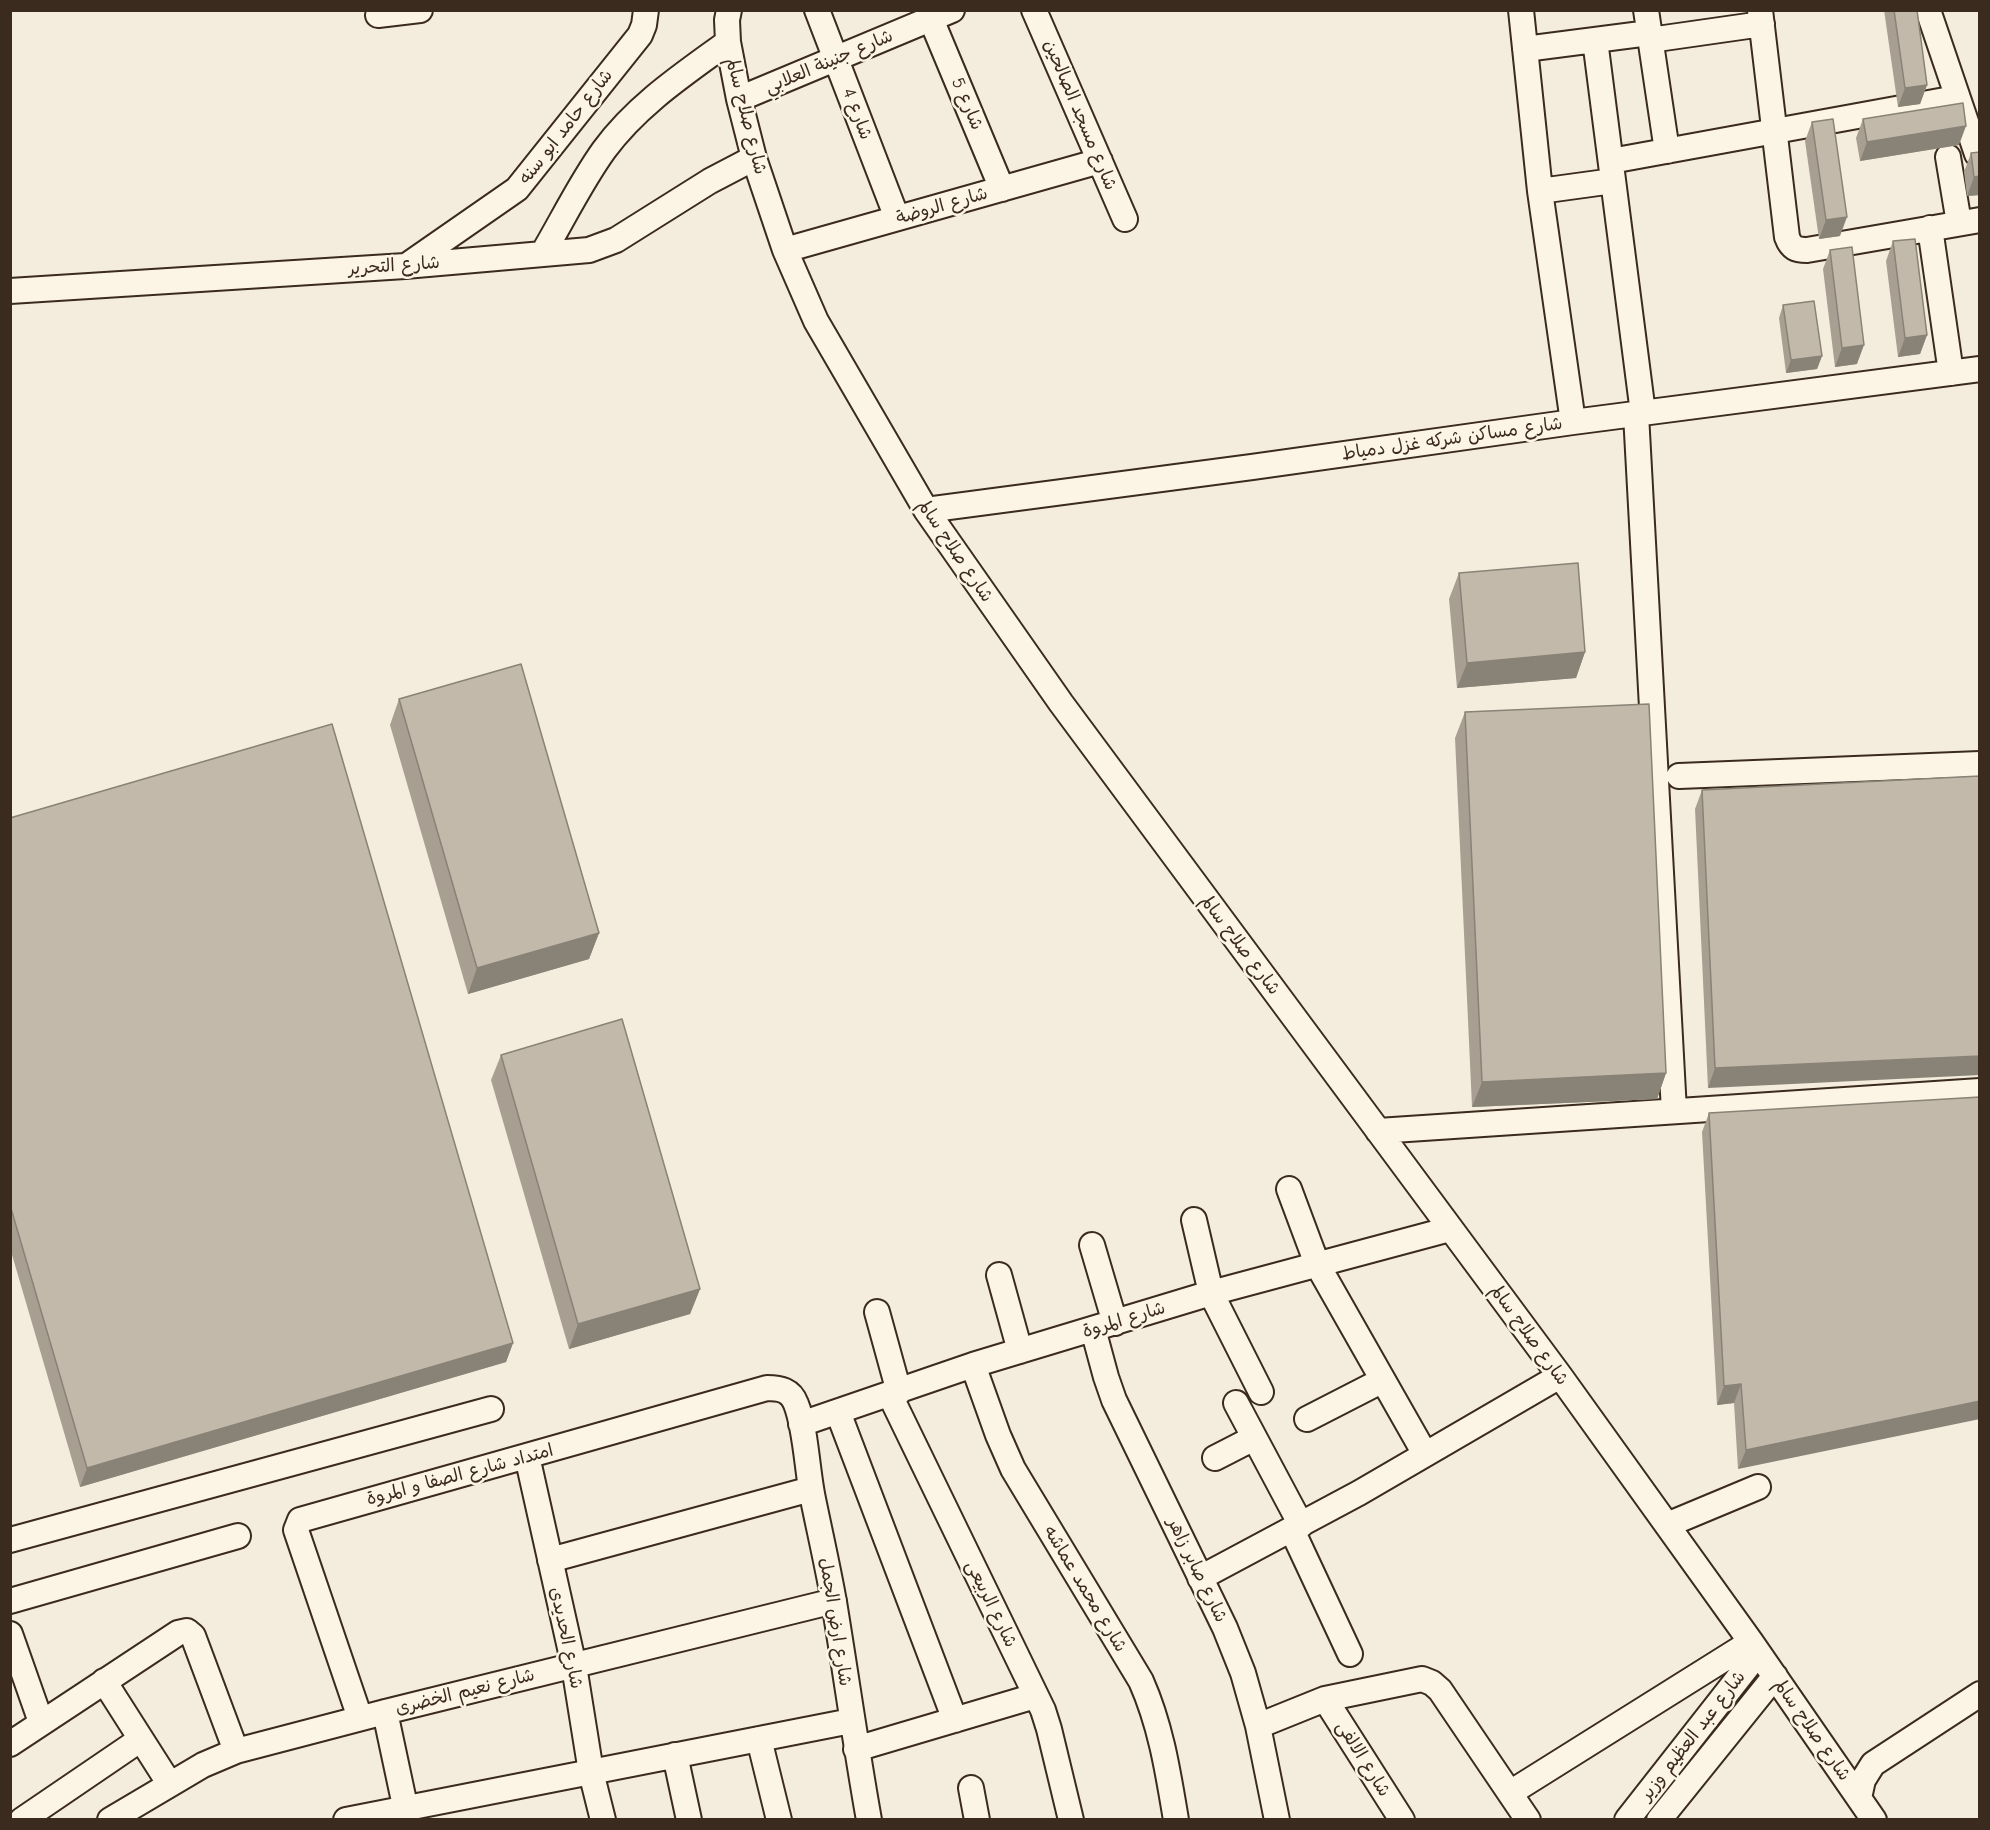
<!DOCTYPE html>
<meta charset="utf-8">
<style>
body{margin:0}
#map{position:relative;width:1990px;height:1830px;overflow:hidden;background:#f4eddd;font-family:"Comic Neue",sans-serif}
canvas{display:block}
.frame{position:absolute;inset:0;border:12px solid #3b2a1e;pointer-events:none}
</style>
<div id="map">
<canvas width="1990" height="1830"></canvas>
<div class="frame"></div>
</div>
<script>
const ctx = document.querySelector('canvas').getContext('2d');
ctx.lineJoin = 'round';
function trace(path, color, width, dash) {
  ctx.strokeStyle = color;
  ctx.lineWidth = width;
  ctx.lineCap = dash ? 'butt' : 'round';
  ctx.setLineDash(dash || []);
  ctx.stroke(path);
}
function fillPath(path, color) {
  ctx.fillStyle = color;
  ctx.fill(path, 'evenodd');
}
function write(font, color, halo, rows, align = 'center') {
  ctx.font = font + ' "Comic Neue","Playpen Sans Arabic",sans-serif';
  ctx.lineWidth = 5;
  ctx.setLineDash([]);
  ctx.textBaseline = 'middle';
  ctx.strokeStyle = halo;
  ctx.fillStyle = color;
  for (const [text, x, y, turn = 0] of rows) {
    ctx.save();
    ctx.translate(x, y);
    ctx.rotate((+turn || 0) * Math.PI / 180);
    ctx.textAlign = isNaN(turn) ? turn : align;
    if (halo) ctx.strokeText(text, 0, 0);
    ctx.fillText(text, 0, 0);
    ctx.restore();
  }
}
const minor = new Path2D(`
 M729 10 727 20 728 42 739 99 754 158 785 250 816 321 926 510 1061 703 1560 1376 1751 1642 1874 1820
 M817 10 897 218
 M1034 10 1125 219
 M1521 10 1540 191 1573 422
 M1646 10 1667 151
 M1760 10 1787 237C1791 248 1796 250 1807 250L1980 220
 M1928 10 1977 154
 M378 15 420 10
 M931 19 1002 189
 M1595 40 1643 413
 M1650 40 1762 24
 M1525 49 1649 33
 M739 99 952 10
 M1948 157 1959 223
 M1611 161 1956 98
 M1540 191 1613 181
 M1930 228 1951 373
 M785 250 1100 161
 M543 253C563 219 581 182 604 150 637 105 684 74 728 42
 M409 264 517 189 640 35 644 25 646 10
 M10 291 405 266 589 250 616 240 710 181 754 158
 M1636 414 1674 1111
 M926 510 1252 467 1573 422 1980 369
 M1679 776 1980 764
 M1378 1131 1980 1091
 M1289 1189 1317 1264 1425 1454
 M1194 1220 1211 1293 1261 1392
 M1092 1245 1115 1323
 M999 1275 1020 1351
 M877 1312 899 1392
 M1093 1329 1106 1377 1114 1400 1225 1628 1243 1673 1258 1726 1277 1820
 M973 1365 998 1435 1013 1469 1141 1681C1161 1726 1168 1772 1176 1820
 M890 1395 1043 1710 1049 1729 1071 1820
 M1236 1403 1301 1525
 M838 1412 955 1720
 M1307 1419 1383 1380
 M801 1424 973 1365 1211 1293 1450 1229
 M527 1456 574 1666 591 1772 603 1820
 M1215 1458 1254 1438
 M1667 1525 1758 1487
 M1292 1530 1350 1654
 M10 1540 491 1409
 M550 1560 811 1489
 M1200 1578 1359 1493 1560 1376
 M10 1601 238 1536
 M10 1634 41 1722
 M104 1681 169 1783
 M1325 1699 1402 1820
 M385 1712 408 1820
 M360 1718 296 1530 300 1520 767 1388C780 1388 791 1390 796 1404 806 1429 807 1471 813 1499 820 1533 828 1568 834 1602 846 1675 856 1747 869 1820
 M1258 1726 1325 1699 1422 1679 1432 1683 1440 1690 1528 1820
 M759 1739 779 1820
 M10 1744 178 1633 187 1631 193 1636 236 1751
 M856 1749 1035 1696
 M675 1755 689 1820
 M971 1788 977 1820
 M1510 1793 1751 1642
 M1859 1798 1863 1780 1873 1764 1980 1694
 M22 1820 141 1739
 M110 1820 203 1765 236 1751 385 1712 834 1601
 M346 1820 851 1721
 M1627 1820 1758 1653
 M1659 1820 1775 1676`);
trace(minor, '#3b2a1e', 28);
trace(minor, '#fcf5e5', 24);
fillPath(new Path2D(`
 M1884 10H1917L1927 85 1920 104 1898 107Z
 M1863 119 1959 145 1860 161 1856 138Z
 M1812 122 1840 236 1819 239 1805 141Z
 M1971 153 1980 195 1967 196 1964 172Z
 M1893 241 1927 335 1920 354 1898 357 1886 261Z
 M1830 250 1857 364 1835 367 1823 269Z
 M1783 305 1822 356 1817 369 1786 373 1779 318Z
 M1459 573 1585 652 1576 678 1457 688 1449 599Z
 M399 699 599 933 589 959 468 994 390 725Z
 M1465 712 1666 1073 1657 1099 1472 1107 1455 738Z
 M1980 776 1708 1088 1695 809 1702 790Z
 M10 818 513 1343 506 1362 80 1487 10 1248Z
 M501 1055 700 1289 690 1314 569 1349 491 1080Z
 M1980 1097 1738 1469 1734 1403 1717 1405 1702 1132 1709 1113Z`), '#a89f92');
fillPath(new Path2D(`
 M1927 85 1920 104 1898 107 1905 88Z
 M1966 126 1959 145 1860 161 1867 142Z
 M1980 176V195L1967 196 1974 177Z
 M1847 217 1840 236 1819 239 1826 220Z
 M1927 335 1920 354 1898 357 1905 338Z
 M1864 345 1857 364 1835 367 1842 348Z
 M1822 356 1817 369 1786 373 1791 360Z
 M1585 652 1576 678 1457 688 1467 663Z
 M599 933 589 959 468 994 477 968Z
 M1980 1056V1075L1708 1088 1715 1068Z
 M1666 1073 1657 1099 1472 1107 1482 1082Z
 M700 1289 690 1314 569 1349 578 1324Z
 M513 1343 506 1362 80 1487 87 1468Z
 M1741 1384 1734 1403 1717 1405 1724 1386Z
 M1980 1401V1419L1738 1469 1746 1450Z`), '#888277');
const building = new Path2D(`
 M1894 10H1917L1927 85 1905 88Z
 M1963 103 1966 126 1867 142 1863 119Z
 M1833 119 1847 217 1826 220 1812 122Z
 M1980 152V176L1974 177 1971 153Z
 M1915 239 1927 335 1905 338 1893 241Z
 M1852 247 1864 345 1842 348 1830 250Z
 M1814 301 1822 356 1791 360 1783 305Z
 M1578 563 1585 652 1467 663 1459 573Z
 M521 664 599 933 477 968 399 699Z
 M1649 704 1666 1073 1482 1082 1465 712Z
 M332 724 513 1343 87 1468 10 1205V818Z
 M1980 776V1056L1715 1068 1702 790Z
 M622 1019 700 1289 578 1324 501 1055Z
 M1980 1097V1401L1746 1450 1741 1384 1724 1386 1709 1113Z`);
fillPath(building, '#c3b9aa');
trace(building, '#888277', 1.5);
write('18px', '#3b2a1e', '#fcf5e5', [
 ["شارع جنينة العلابي",829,62,-23],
 ["شارع 5",967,104,67],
 ["شارع 4",857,114,69],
 ["شارع مسجد الصالحين",1080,115,67],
 ["شارع صلاح سالم",746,116,76],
 ["شارع حامد ابو سنه",566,127,-52],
 ["شارع الروضة",942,206,-16],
 ["شارع التحرير",394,266,-4],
 ["شارع مساكن شركه غزل دمياط",1452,439,-8],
 ["شارع صلاح سالم",955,551,56],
 ["شارع صلاح سالم",1240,945,53],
 ["شارع المروة",1124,1320,-17],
 ["شارع صلاح سالم",1529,1335,54],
 ["امتداد شارع الصفا و المروة",460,1475,-15],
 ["شارع صابر زاهر",1197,1570,64],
 ["شارع محمد عماشه",1085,1589,59],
 ["شارع الربيعى",991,1604,64],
 ["شارع ارض الجمل",835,1622,81],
 ["شارع الحديدى",566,1638,78],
 ["شارع نعيم الخضرى",465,1692,-14],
 ["شارع صلاح سالم",1812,1730,55],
 ["شارع عبد العظيم وزير",1693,1736,-52],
 ["شارع الالفى",1363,1759,58]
]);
</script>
